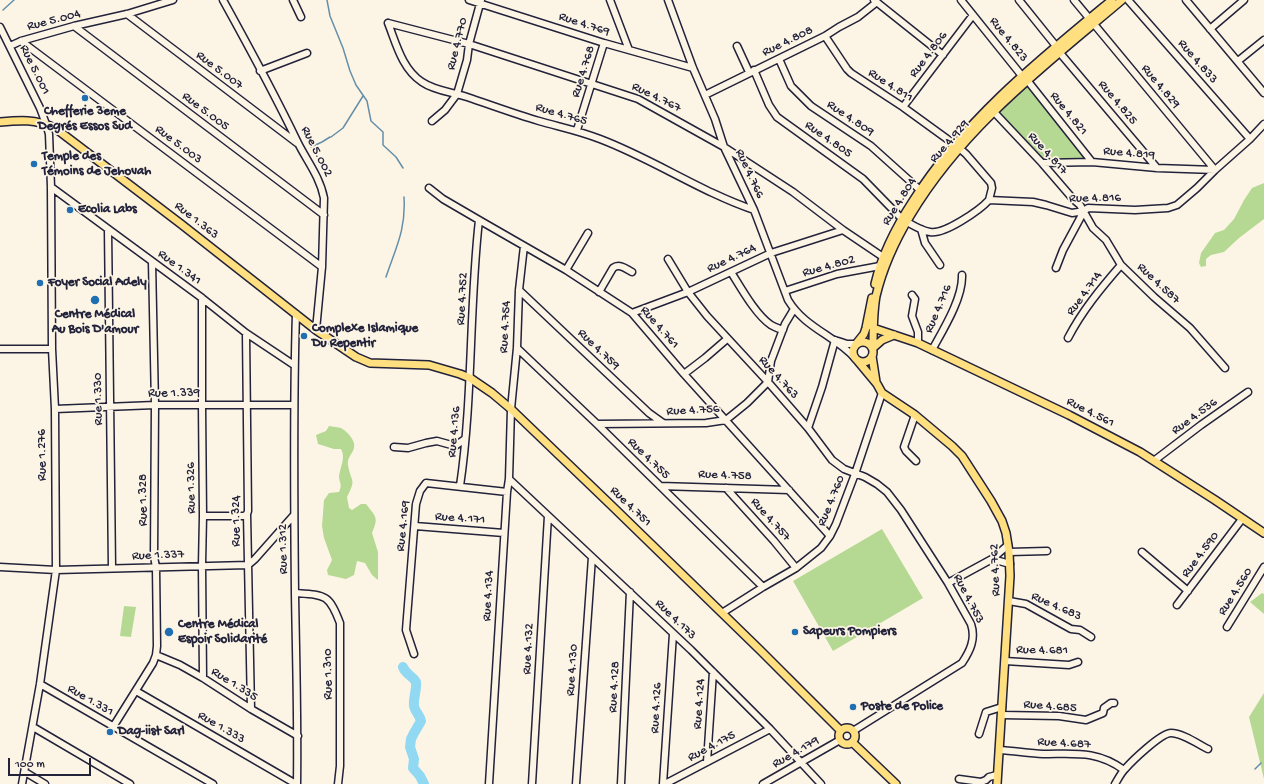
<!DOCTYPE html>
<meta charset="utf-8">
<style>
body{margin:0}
#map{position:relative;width:1264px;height:784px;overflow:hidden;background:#fcf5e5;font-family:"Gochi Hand",sans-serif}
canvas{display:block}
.scale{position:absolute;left:8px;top:758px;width:83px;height:18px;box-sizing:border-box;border:2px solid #22223b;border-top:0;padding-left:5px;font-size:12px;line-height:14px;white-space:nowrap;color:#22223b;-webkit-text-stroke:3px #fcf5e5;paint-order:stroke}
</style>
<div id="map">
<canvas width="1264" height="784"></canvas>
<div class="scale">100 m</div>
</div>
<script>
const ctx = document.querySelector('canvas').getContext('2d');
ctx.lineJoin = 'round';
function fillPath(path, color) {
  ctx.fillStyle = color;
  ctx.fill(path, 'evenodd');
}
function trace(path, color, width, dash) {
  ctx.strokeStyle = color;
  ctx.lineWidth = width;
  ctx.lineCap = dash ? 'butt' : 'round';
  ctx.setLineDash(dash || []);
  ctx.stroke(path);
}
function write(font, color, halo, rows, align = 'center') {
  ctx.font = font + ' "Gochi Hand",sans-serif';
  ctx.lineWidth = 3.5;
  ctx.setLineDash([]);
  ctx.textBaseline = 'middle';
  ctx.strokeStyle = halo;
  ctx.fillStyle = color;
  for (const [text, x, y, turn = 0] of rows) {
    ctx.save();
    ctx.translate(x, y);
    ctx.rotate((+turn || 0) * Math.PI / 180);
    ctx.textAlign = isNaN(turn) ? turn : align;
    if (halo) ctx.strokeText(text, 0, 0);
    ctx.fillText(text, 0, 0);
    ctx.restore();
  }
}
fillPath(new Path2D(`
 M1027 84 1085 158 1042 162 998 110Z
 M1264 183V219L1239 238 1224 252 1211 255 1206 259V266L1201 267 1199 263 1201 253 1215 233 1224 230 1234 219 1242 204 1244 200 1252 188Z
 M329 426C333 427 338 427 341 428 348 432 356 441 354 448 352 455 347 457 348 465 351 483 357 478 347 497L349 508 352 510 361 504H366C376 517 379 517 372 533L378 552V580L372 575 365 563 357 561 354 575 346 579 328 575 327 570 332 560 324 538 322 526 324 500 329 493 339 492C343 483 339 484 339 476 340 467 346 458 341 449H334L318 444 316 435 326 431Z
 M882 529 923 598 833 651 793 581Z
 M1262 593 1264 594V614L1250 602Z
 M124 606 136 607 131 637 120 636Z
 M1264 693V779L1249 717Z`), '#b5d993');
trace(new Path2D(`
 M327 0 330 16 343 48 350 71 356 85 367 101 371 121 383 132V145L396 157 403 168
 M3 10 14 0
 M331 137 343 128 363 96
 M311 147 322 142 330 137
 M386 277C396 247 406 230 404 197
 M1255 769 1261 763`), '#658fa9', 1.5);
trace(new Path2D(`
 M403 667C406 675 412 675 416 682 417 690 413 698 414 706 415 712 420 715 421 721L414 733 411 739 410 747 414 759 413 768 420 776 424 784`), '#91d8f2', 10);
const minor = new Path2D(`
 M223 0C249 47 275 95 298 143 307 161 320 177 324 198L322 267 316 330
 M293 0 301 17
 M469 0 604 43 693 68
 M610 0 629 50
 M668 0 693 68 715 119 724 147 754 210 788 300C805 328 834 335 855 358
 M874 0 943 55
 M961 0 1022 76
 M1019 0 1056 46
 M1074 0 1215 170
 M1128 0 1250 139
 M1186 0 1264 93
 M127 14 297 143
 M388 23 469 44 638 99 724 147 793 192 843 230 883 257
 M388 23C396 43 402 69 422 82 435 91 452 92 467 97 491 105 515 114 539 121 560 127 580 131 600 139 653 159 701 192 754 210
 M74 26 324 215
 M0 27 40 108 46 124 49 134 51 187 52 349 55 409 56 570 40 684 22 784
 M1210 29 1244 0
 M825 36 847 69 851 73 903 107 954 144
 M21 41 322 267
 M10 46 21 41 74 26 127 14 173 0
 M737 46 749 72
 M1060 53 1157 168
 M779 59 791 86 811 106 871 146 920 190
 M1238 61 1264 40
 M754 70 769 105 777 117 863 179 902 219
 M260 71 307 53
 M1027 80 1092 162
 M705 95 825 36 839 27 858 17 877 2
 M903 107 973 15
 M994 112 1042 163 1073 199 1080 205 1093 228 1106 240 1121 265 1154 297 1190 328 1225 368
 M432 121 445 110 457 94 467 60 469 44 481 0
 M577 130 604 43
 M959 148 966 154 991 183 992 188 989 200
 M1042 163 1092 162 1157 168 1215 170
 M51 187 202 298 246 333 294 365
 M429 188 443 199 479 220 566 270 632 313 684 374 830 536
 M907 222C914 226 922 231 930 232 944 235 980 210 989 200L1033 202 1046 205 1072 213 1084 211 1088 208 1135 210 1168 208 1177 205 1197 188 1215 170 1250 139 1264 124
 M108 229 112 568
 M921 229 925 243 940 265
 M668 259 688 292 707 316 768 382 808 428 832 460 844 469 865 477 877 484 887 492 901 510 948 583 971 624C976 639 970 651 962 663L853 731
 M1056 268 1063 250 1084 211
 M566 270 588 233
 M731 272C741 288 756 315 771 325 775 327 779 329 783 330
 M519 290 649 413 663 423
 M785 291 837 274 880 266
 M599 292 613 268C620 263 626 269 632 272
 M912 295 915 299 912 316 918 332V343
 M202 298V405L203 516 202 565 203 678
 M632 313 688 292 771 253 843 230
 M296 314C293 407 294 500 295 593 296 657 298 720 297 784
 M246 333 248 511 247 514 251 709
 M1068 338C1082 311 1101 288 1121 265
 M838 341 847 344H856
 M517 348 597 424 763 587
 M0 349H52
 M932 350C943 330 963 298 962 275
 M684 374 705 358 727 339
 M55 409 155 405H294
 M915 415 904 447 906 451 916 461
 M597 424 706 423 726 420 747 403 768 382 771 361 785 324 794 309
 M808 428 822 387 835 340
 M394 447 408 448 426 443 437 441 455 446 465 439
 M1155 460 1201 425 1248 392
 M509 479 691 650 770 729 821 784
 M460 486C473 398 469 309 479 220
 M660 486 789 490
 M726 488 774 541 796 568
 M203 516H244L247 514
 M415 526 504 533
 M1009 552 1047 551
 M1142 552 1188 591
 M992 559 1010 564
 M0 567 56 570 248 565 255 559 294 515
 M948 583 992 559 1008 545
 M295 593C325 595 329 594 340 623V766L338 784
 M1009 601 1026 604 1071 629 1080 630 1091 637
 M1177 605 1242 519
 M722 613 763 587 796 568 821 548 830 536 836 524 855 474 882 393
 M1227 627 1264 567
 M414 654 406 630 416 504 420 491 426 483 507 492
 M156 655 180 665 203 678 251 709 298 736
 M1005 661 1069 665 1078 662
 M40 684 213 784
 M136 691 296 784
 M1002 715 1059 716 1086 720 1103 713 1104 708 1111 703H1114
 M33 727 130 784
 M113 727 153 663 156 655 157 646 156 567 154 557 155 405 152 262
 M979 734 986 712 1002 707
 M999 750C1014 751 1028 753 1043 754 1074 754 1097 750 1124 770
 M707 762 713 672
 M25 772 45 784
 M959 779 981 782 986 780 989 777 997 775
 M489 784 507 492 509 479 511 409 517 348 519 290 524 246
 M532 784 548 516
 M576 784 592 557
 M621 784 630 592
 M663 784 673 634
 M665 784 770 729
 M763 784 840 740
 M1115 784C1118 779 1121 773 1125 769 1132 761 1161 733 1171 733 1182 733 1198 744 1208 749`);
const major = new Path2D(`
 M0 122C21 120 35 119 55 128L181 224 316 330 356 357 370 363 429 365 460 374 470 378 492 393 511 409 611 505 760 650 840 730
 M875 284C882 254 896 227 913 201 964 120 1039 60 1112 0
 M873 328 918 343 960 363 1069 415 1140 452 1215 500 1264 533
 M853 352a10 10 0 1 1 20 0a10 10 0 1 1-20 0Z
 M856 344 864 334 866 328 872 298
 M873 348C873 331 873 313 876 296 883 267 895 241 910 216 962 128 1045 65 1122 0
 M873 348 882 340 894 335
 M872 356 876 382
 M857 360 877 384 882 393 915 415 952 446 962 456 991 501 1002 521 1006 533 1009 552 1010 576 997 784
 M839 736a8 8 0 1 1 16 0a8 8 0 1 1-16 0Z
 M852 742 896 784`);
trace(minor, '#22223b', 9);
trace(major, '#22223b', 10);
trace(minor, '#fcf5e5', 6);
trace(major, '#ffdf80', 7);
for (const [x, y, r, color] of [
 [85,98,4,"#1f6fb2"],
 [34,164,4,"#1f6fb2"],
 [70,210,4,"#1f6fb2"],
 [40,283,4,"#1f6fb2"],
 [95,300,5,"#1f6fb2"],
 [304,336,4,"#1f6fb2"],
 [169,632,5,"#1f6fb2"],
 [795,632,4,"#1f6fb2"],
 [853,707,4,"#1f6fb2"],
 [110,732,4,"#1f6fb2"]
]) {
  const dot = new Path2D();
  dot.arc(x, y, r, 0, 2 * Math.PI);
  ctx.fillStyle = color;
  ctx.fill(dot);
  trace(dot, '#fcf5e5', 1.5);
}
write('13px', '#22223b', '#fcf5e5', [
 ["Rue 5.004",54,21,-14],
 ["Rue 4.769",584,25,18],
 ["Rue 4.823",1008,40,51],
 ["Rue 4.808",788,42,-26],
 ["Rue 4.770",458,44,-76],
 ["Rue 4.806",929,55,-53],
 ["Rue 4.833",1197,62,49],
 ["Rue 5.001",34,70,64],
 ["Rue 5.007",219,71,37],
 ["Rue 4.768",584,72,-73],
 ["Rue 4.811",890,86,33],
 ["Rue 4.829",1160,87,50],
 ["Rue 4.767",656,98,26],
 ["Rue 4.825",1117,103,50],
 ["Rue 5.005",205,112,37],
 ["Rue 4.821",1068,114,51],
 ["Rue 4.765",561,115,16],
 ["Rue 4.809",850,119,34],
 ["Rue 4.805",828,140,35],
 ["Rue 4.929",950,142,-49],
 ["Rue 5.003",178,145,37],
 ["Rue 5.002",316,152,63],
 ["Rue 4.817",1047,154,48],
 ["Rue 4.819",1129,154,5],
 ["Rue 4.766",749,174,65],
 ["Rue 4.816",1095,199,-1],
 ["Rue 4.804",900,202,-58],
 ["Rue 1.363",196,221,38],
 ["Rue 4.764",732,259,-25],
 ["Rue 4.802",829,267,-15],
 ["Rue 1.341",179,268,36],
 ["Rue 4.587",1158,284,43],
 ["Rue 4.714",1085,294,-54],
 ["Rue 4.752",463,299,-87],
 ["Rue 4.716",939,309,-67],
 ["Rue 4.754",506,327,-87],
 ["Rue 4.761",659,328,49],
 ["Rue 4.759",598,350,44],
 ["Rue 4.763",778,378,48],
 ["Rue 1.339",174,394],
 ["Rue 1.330",99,399,-91],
 ["Rue 4.756",693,411,-3],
 ["Rue 4.561",1090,413,27],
 ["Rue 4.536",1195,417,-36],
 ["Rue 4.136",455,432,-85],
 ["Rue 1.276",43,455,-90],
 ["Rue 4.755",648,459,44],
 ["Rue 4.758",725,476,2],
 ["Rue 1.326",192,488,-91],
 ["Rue 1.328",144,500,-90],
 ["Rue 4.760",832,501,-68],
 ["Rue 4.751",630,507,44],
 ["Rue 4.171",460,519,4],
 ["Rue 4.757",770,520,48],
 ["Rue 1.324",237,521,-90],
 ["Rue 4.169",404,526,-84],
 ["Rue 1.312",284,549,-91],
 ["Rue 4.590",1201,555,-53],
 ["Rue 1.337",158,556,-2],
 ["Rue 4.762",996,570,-92],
 ["Rue 4.560",1236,592,-58],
 ["Rue 4.134",489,596,-87],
 ["Rue 4.753",968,599,63],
 ["Rue 4.683",1056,607,24],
 ["Rue 4.173",675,620,44],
 ["Rue 4.132",529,649,-87],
 ["Rue 4.681",1042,651,1],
 ["Rue 4.130",573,670,-86],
 ["Rue 1.310",329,674,-90],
 ["Rue 1.335",234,685,32],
 ["Rue 4.128",615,687,-87],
 ["Rue 1.331",90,701,30],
 ["Rue 4.124",700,704,-86],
 ["Rue 4.685",1050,707,4],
 ["Rue 4.126",657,708,-87],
 ["Rue 1.333",221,728,30],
 ["Rue 4.687",1064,744,3],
 ["Rue 4.175",712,747,-28],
 ["Rue 4.179",796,753,-30]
]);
write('bold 13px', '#22223b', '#fcf5e5', [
 ["Chefferie 3eme",85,112,"center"],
 ["Degrés Essos Sud",85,127,"center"],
 ["Temple des",42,157],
 ["Témoins de Jehovah",42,172],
 ["Ecolia Labs",78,210],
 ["Foyer Social Adely",48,283],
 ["Centre Médical",95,315,"center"],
 ["Au Bois D'amour",95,330,"center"],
 ["Complexe Islamique",312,329],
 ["Du Repentir",312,344],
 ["Centre Médical",178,625],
 ["Espoir Solidarité",178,640],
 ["Sapeurs Pompiers",803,632],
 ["Poste de Police",861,707],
 ["Dag-iist Sarl",118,732]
], 'left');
</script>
